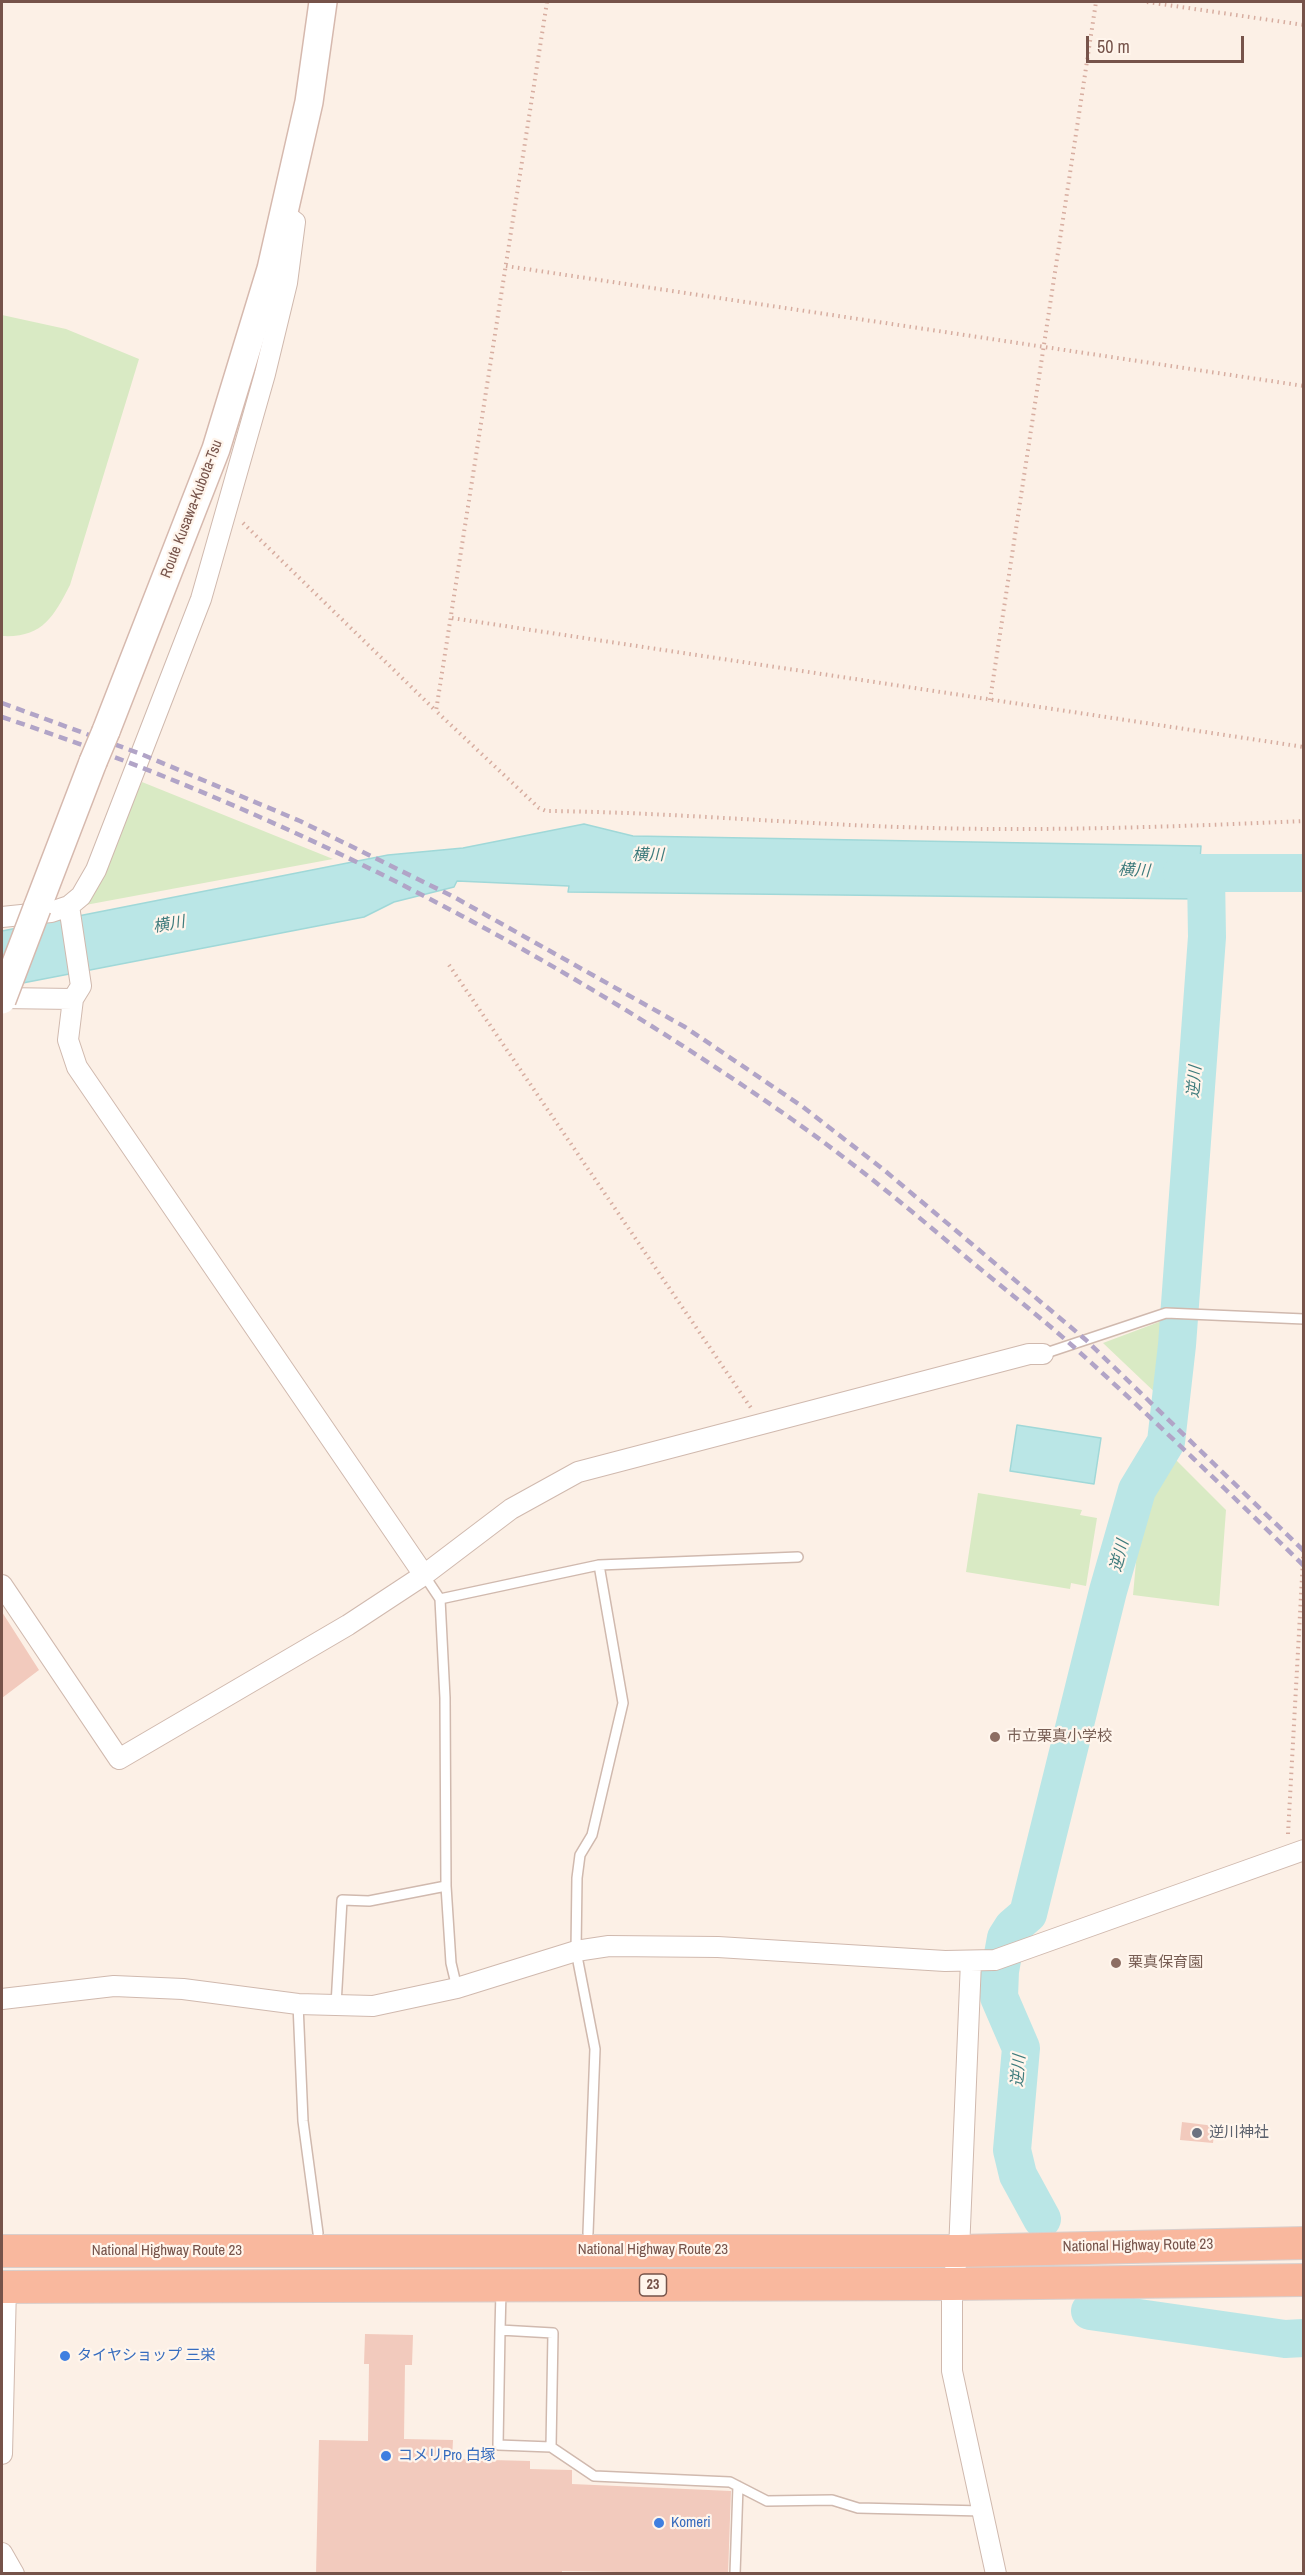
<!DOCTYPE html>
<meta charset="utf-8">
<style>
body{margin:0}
#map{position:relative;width:1305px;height:2575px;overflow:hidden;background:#fcf0e6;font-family:"Archivo Narrow",sans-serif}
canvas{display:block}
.frame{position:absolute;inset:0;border:3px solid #76534a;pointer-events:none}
.scale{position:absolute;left:1086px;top:36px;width:158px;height:27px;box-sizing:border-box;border:3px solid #76534a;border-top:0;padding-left:8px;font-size:18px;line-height:21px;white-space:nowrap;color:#76534a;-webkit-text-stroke:4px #fff5ec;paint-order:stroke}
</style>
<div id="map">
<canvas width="1305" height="2575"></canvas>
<div class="frame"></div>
<div class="scale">50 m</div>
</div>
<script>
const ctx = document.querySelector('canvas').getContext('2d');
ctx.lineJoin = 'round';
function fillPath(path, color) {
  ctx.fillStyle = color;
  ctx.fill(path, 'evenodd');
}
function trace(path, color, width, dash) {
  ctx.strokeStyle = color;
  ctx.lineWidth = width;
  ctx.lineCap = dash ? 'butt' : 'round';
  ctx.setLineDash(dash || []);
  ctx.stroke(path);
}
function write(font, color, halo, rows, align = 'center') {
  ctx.font = font + ' "Archivo Narrow","Noto Sans JP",sans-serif';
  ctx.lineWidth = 4.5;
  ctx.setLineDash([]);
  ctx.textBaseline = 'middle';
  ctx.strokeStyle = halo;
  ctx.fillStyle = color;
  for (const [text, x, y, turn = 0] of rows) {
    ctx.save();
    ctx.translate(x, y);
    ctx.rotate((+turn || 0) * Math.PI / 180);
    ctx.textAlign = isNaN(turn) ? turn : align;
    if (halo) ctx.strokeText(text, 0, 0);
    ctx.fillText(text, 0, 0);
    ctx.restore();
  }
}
fillPath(new Path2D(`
 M2 315 66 329 139 359 70 585C53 618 42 638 2 636Z
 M142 782 333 859 80 906Z
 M1167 1319 1163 1400 1103 1343Z
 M1170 1454 1226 1510 1219 1606 1133 1595 1142 1497 1158 1466Z
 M978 1493 1082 1510 1080 1515 1097 1518 1086 1586 1071 1583 1070 1589 966 1572Z`), '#d9eac4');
const water = new Path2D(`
 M584 824 633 836 1201 846 1197 899 568 892 569 886 457 881 454 887 394 902 364 917 2 987V931L388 855 463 848Z
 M1017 1425 1101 1438 1094 1484 1010 1471Z`);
fillPath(water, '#bae6e6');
trace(water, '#a0d8d8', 1.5);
trace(new Path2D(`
 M1182 873H1304
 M1042 2219 1018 2175 1012 2150 1021 2048 999 1997 1000 1971 1006 1938 1013 1927 1028 1914 1108 1591 1137 1490 1166 1442 1177 1345 1207 937 1206 874
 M1090 2311 1285 2339 1304 2338`), '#bae6e6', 38);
fillPath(new Path2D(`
 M2 1612 39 1670 2 1698Z
 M1182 2122 1215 2126 1213 2143 1180 2140Z
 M365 2334 413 2335 412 2365H405L404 2439 453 2440 452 2459 530 2461V2469L572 2470V2484L731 2491 728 2574 562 2571V2574H316L319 2440 368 2441 369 2364H364Z`), '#f2cabd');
const service = new Path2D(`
 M1043 1354 1166 1313 1304 1319
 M424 1575 440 1599 445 1698 446 1886 451 1963 457 1988
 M440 1599 599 1565 798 1557
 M298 2004 303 2121 318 2233
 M336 2005 342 1900 369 1901 446 1886
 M588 2233 595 2049 576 1951 577 1878 580 1855 592 1835 623 1703 599 1565
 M500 2330 501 2291
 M551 2447 553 2333 500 2330 498 2445 551 2447 594 2476 730 2482 767 2501 832 2500 858 2508 982 2511
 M735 2574 738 2486`);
const minor = new Path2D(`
 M283 213 295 222 287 283 265 374 201 599 96 870 81 896 69 906 81 986 73 999 68 1040 77 1067 424 1575
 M2 917 51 912 69 906
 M2 998 73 999
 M2 1585 119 1759 348 1625 424 1575 511 1509 578 1472 1029 1354H1043
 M971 1961 959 2251 952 2284V2371L996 2574
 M2 1999 114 1986 183 1989 298 2004 373 2006 457 1988 576 1951 609 1946 718 1947 945 1961 995 1960 1304 1850
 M2 2454 6 2287
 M2 2553 14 2574`);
const secondary = new Path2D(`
 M106 731 216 449 271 269 309 102 323 2
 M37 908 93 762`);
const trunk = new Path2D(`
 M2 2251H959L1304 2243
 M2 2287 952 2284 1304 2280`);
trace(service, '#d0b9ae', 12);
trace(minor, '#d0b9ae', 22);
trace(secondary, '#d6b9ae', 30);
trace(trunk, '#d9cfcc', 34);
trace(new Path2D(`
 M547 2 436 711 539 808 546 811C664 812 782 823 900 827 1034 832 1169 827 1304 821
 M1147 2 1304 25
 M506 266 1304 386
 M243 523 436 711
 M452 618 1304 747
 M990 700 1096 2
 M449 965 751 1408
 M1288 1834 1304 1541`), '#d7ada0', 4, [1.5, 4.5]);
trace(service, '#fff', 9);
trace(minor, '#fff', 20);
trace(secondary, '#fff', 27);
trace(trunk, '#f9b89e', 32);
trace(new Path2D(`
 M2 703 141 754 300 821 454 897 685 1027 803 1107 884 1170 1086 1340 1304 1551
 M2 717C282 810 551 950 793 1120 851 1161 906 1206 960 1252 998 1284 1038 1315 1075 1348 1153 1419 1229 1492 1304 1566`), '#b1a4c7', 4.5, [9, 6]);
const secondaryBridge = new Path2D(`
 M93 762 106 731
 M2 1000 37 908`);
trace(secondaryBridge, '#d6b9ae', 30, []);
trace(secondaryBridge, '#fff', 27);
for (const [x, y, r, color] of [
 [995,1737,6,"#8d6e63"],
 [1116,1963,6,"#8d6e63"],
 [1197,2133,6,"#6b7280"],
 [65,2356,6,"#3f7fe0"],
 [386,2456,6,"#3f7fe0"],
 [659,2523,6,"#3f7fe0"]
]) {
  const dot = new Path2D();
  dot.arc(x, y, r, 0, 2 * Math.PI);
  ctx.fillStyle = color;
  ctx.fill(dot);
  trace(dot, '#fff5ec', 2);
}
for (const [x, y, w] of [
 [653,2285,27]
]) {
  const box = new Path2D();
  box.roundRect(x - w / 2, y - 11, w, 22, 4.5);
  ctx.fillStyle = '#fff5ec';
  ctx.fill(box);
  trace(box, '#76534a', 1.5);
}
write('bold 14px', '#76534a', null, [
 ["23",653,2285]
]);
write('15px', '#76534a', '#fff5ec', [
 ["Route Kusawa-Kubota-Tsu",192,509,-69],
 ["National Highway Route 23",1138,2246,-1],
 ["National Highway Route 23",653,2250],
 ["National Highway Route 23",167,2251]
]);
write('15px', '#785e54', '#fff5ec', [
 ["市立栗真小学校",1007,1737],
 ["栗真保育園",1128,1963]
], 'left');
write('15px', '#5b616d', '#fff5ec', [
 ["逆川神社",1209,2133]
], 'left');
write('15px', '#366cbe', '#fff5ec', [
 ["タイヤショップ 三栄",77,2356],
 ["コメリPro 白塚",398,2456],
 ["Komeri",671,2523]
], 'left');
write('italic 16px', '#3e7b7c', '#fff5ec', [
 ["横川",648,856],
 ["横川",1134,871,3],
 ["横川",169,925,-10],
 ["逆川",1195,1082,-85],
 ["逆川",1120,1556,-76],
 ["逆川",1019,2071,-85]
]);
</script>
